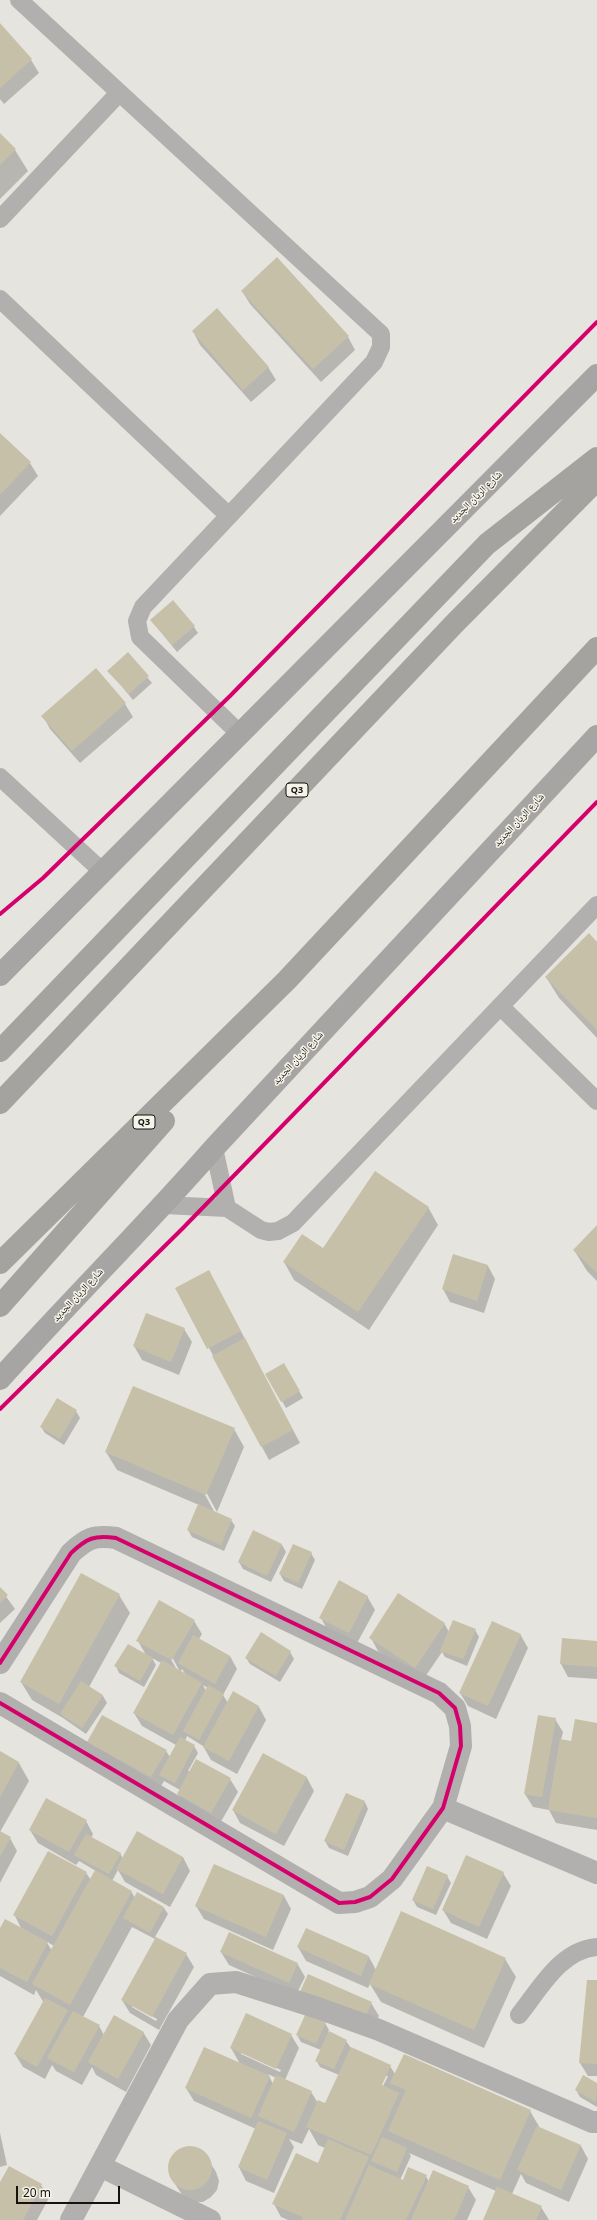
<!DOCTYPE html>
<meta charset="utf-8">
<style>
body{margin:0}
#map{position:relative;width:597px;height:2220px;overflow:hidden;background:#e6e4de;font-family:"Noto Sans",sans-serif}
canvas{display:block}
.scale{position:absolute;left:16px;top:2186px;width:104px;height:18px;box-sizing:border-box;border:2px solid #141310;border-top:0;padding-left:5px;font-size:12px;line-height:14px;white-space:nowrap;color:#141310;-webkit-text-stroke:3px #f6f3e9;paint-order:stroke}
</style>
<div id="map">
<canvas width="597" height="2220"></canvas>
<div class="scale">20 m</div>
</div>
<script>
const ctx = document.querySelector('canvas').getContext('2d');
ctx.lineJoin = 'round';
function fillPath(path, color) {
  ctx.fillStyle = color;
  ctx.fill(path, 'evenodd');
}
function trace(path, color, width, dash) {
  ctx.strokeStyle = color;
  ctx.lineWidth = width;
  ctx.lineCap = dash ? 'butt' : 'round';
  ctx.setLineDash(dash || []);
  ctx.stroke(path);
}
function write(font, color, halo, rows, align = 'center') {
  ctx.font = font + ' "Noto Sans","Noto Naskh Arabic",sans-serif';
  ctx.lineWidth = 3;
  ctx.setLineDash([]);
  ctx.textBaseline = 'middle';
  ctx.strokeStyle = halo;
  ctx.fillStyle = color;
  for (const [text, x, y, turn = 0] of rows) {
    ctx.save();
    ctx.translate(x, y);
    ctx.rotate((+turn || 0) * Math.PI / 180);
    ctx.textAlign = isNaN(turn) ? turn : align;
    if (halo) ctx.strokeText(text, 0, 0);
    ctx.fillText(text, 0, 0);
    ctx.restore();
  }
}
fillPath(new Path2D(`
 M0 25 31 60 39 73 4 104 0 99Z
 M0 135 15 150 28 171 0 199Z
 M242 291 348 337 355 350 321 382 250 304Z
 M193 331 268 367 276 380 251 402 200 345Z
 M0 434 30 463 38 476 0 516Z
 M151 620 194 627 198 633 177 652Z
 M128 654 152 683 133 700 109 671Z
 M96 670 125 704 133 717 80 763 50 729 43 716Z
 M597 943V1038L559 998 546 977Z
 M428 1207 438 1225 369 1330 294 1280 284 1262 324 1250Z
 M597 1227V1281L587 1271 574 1250Z
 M453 1255 488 1266 495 1279 484 1313 450 1302 443 1289Z
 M209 1271 300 1443 269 1460 177 1288Z
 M184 1329 192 1342 179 1375 142 1360 134 1346Z
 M284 1365 303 1398 286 1408 267 1375Z
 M76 1411 80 1418 64 1445 45 1433 41 1427Z
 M234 1429 244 1447 217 1512 205 1490 203 1491 215 1513 231 1520 235 1526 224 1551 192 1537 188 1530 199 1505 117 1470 106 1452Z
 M253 1532 282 1545 286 1552 271 1582 243 1569 239 1562Z
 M311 1553 315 1560 302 1589 284 1581 280 1574Z
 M0 1588 15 1609 0 1623Z
 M119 1595 130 1613 89 1687 103 1696 107 1703 86 1734 63 1718 32 1700 21 1682Z
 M367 1596 375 1610 356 1645 328 1631 321 1618Z
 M194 1621 202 1634 199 1639 230 1656 237 1669 223 1695 228 1703 259 1707 266 1720 237 1774 211 1760 203 1746 187 1736 185 1741 194 1746 198 1753 188 1771 230 1779 238 1792 219 1825 185 1807 178 1794 180 1790 164 1781 159 1790 89 1742 166 1751 170 1757 176 1745 142 1726 134 1713 161 1663 152 1658 156 1665 144 1687 119 1673 116 1666 146 1655 138 1641ZM171 1655 179 1670H177L169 1656ZM182 1669 186 1675 180 1672ZM203 1685 208 1688 206 1691Z
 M444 1623 449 1632 475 1630 479 1637 467 1666 445 1657 442 1652 423 1680 378 1651 371 1638Z
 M261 1634 290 1652 294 1659 280 1682 250 1664 246 1658Z
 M520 1634 528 1648 496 1719 468 1706 460 1693Z
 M597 1642V1679L568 1677 561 1664Z
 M555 1719 563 1732 561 1740 572 1742 597 1724V1830L556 1823 549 1810 533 1807 525 1794Z
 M0 1752 19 1763 29 1781 0 1832 10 1838 17 1851 0 1883Z
 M263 1754 307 1778 314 1791 284 1846 240 1823 233 1810Z
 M365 1802 368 1809 348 1856 329 1848 325 1841Z
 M86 1821 93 1834 91 1838 120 1853 123 1859 183 1857 190 1871 170 1907 125 1882 118 1870 112 1881 131 1891 135 1898 164 1908 168 1914 155 1937 186 1954 194 1967 159 2030 130 2013 122 2000 155 1939 132 1927 83 2017 99 2026 104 2035 143 2032 151 2045 126 2092 96 2075 92 2067 82 2085 56 2071 52 2065 45 2079 23 2067 15 2054 44 2003 36 1990 34 1995 0 1976V1930H22L14 1914 86 1873 91 1880 96 1871 79 1861 76 1865 38 1843 30 1830ZM46 1941 54 1946 52 1951ZM132 2005 157 2019 156 2021 132 2007Z
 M214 1865 284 1896 291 1909 273 1950 204 1919 196 1906Z
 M503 1873 511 1886 487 1939 451 1923 443 1910Z
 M447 1876 451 1883 436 1915 417 1907 413 1900Z
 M298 1947 369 1957 376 1970 505 1959 516 1977 484 2048 381 2002 370 1984 368 1988 306 1961Z
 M221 1952 297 1963 305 1977 296 1995 229 1965Z
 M597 1981V2076H588L580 2063Z
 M371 2003 379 2016 370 2035 308 2007Z
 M325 2023 329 2030 328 2032 346 2041 351 2048 390 2066 395 2074 530 2111 540 2128 581 2146 588 2159 569 2202 526 2183 521 2174 512 2194 541 2207 549 2220H484L496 2191 409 2153 411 2156 400 2180 403 2181 426 2176 429 2182 468 2187 476 2200 467 2220H288L281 2217 274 2204 318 2164 325 2148 318 2145 309 2129 302 2144 289 2139 294 2147 274 2193 246 2181 239 2167 256 2129 194 2101 186 2088 240 2064 231 2048 291 2035 299 2048 285 2080 311 2092 318 2103 326 2105 339 2075 320 2067 316 2060 321 2050 301 2042 297 2035ZM241 2052 281 2070 280 2072 241 2054ZM268 2074 276 2078 273 2084ZM385 2076H388L381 2090 380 2089Z
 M583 2077 597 2084V2107L580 2097 576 2090Z
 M0 2133 7 2165 0 2167Z
 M185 2147H194L203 2151 216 2172 219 2181 217 2190 211 2197 203 2202H194L185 2199 171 2178 169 2168 170 2159 176 2152Z
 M0 2184 41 2185 49 2198 37 2220H0Z`), '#0003');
fillPath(new Path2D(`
 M0 23 32 59 0 88Z
 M0 133 16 149 0 165Z
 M277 257 349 336 313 369 241 291Z
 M217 308 269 367 243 390 192 331Z
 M0 433 31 462 0 495Z
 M173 600 195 626 172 645 150 620Z
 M128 652 149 676 129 694 107 671Z
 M96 668 126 703 72 751 41 716Z
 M589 933 597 942V1030L545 977Z
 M375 1171 429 1207 358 1312 283 1262 302 1234 323 1248Z
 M597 1225V1273L573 1250Z
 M453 1254 488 1265 477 1301 442 1289Z
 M209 1270 241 1331 207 1349 175 1288Z
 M146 1313 185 1328 171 1362 133 1346Z
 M245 1338 293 1430 261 1447 212 1356Z
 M284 1363 300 1391 281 1402 265 1374Z
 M133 1386 235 1428 206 1495 105 1452Z
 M57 1398 77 1410 60 1439 40 1427Z
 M198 1504 232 1519 221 1545 187 1530Z
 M253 1530 282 1544 267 1576 238 1562Z
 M293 1544 312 1552 298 1583 279 1574Z
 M81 1573 120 1594 59 1704 20 1682Z
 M339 1580 368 1596 349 1633 319 1618Z
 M0 1587 8 1595 0 1603Z
 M398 1593 445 1623 415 1668 369 1638Z
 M159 1600 195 1620 172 1660 136 1641Z
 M453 1620 476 1629 463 1659 440 1651Z
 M492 1621 521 1634 488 1706 459 1693Z
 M261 1632 291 1651 276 1676 245 1658Z
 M193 1635 230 1656 215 1684 178 1663Z
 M562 1638 597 1641V1667L560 1664Z
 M128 1644 153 1658 140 1681 114 1666Z
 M162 1660 202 1683 173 1735 133 1713Z
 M81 1681 103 1695 82 1728 60 1714Z
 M208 1685 224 1694 199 1740 183 1731Z
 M233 1691 259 1706 229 1761 203 1747Z
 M102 1715 167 1750 151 1777 87 1742Z
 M538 1715 556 1718 542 1797 524 1794Z
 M575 1719 597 1723V1818L548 1810 560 1739 571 1741Z
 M180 1737 195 1745 175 1783 159 1775Z
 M0 1751 19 1762 0 1797Z
 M263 1753 307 1777 276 1834 232 1810Z
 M196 1759 231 1778 211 1813 177 1794Z
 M346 1793 365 1801 344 1850 324 1841Z
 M46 1798 87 1820 69 1852 29 1830Z
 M0 1831 11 1837 0 1856Z
 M137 1831 183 1857 163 1894 116 1869Z
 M86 1834 121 1853 109 1874 74 1855Z
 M48 1851 87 1872 52 1936 13 1915Z
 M466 1855 504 1872 479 1927 442 1910Z
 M214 1864 284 1895 266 1937 195 1906Z
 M427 1866 448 1875 433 1909 412 1900Z
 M95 1870 132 1891 70 2005 32 1984Z
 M137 1892 164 1907 150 1933 123 1918Z
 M401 1911 506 1958 474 2030 369 1984Z
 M5 1919 48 1942 27 1982 0 1968V1928Z
 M306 1928 369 1956 361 1976 297 1947Z
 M229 1932 298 1963 289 1983 220 1952Z
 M156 1937 187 1953 152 2017 121 2000Z
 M308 1974 372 2002 363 2022 299 1994Z
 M587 1980H597V2064L579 2063Z
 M45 1998 68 2010 37 2067 14 2054Z
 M73 2011 100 2025 74 2072 47 2058Z
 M246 2013 292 2034 276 2069 230 2048Z
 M306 2013 326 2022 316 2044 296 2035Z
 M114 2015 144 2032 118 2079 88 2062Z
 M329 2031 347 2040 334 2069 315 2061Z
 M204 2047 270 2076 251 2118 185 2088Z
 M351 2047 391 2065 382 2085 399 2093 371 2155 306 2127 318 2100 325 2103Z
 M404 2054 531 2110 500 2180 388 2131 406 2090 390 2083Z
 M276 2075 312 2091 294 2132 258 2116Z
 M583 2075 597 2083 596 2102 575 2090Z
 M258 2121 287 2133 267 2180 238 2167Z
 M537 2126 581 2145 561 2190 517 2170Z
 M382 2137 407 2148 397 2172 371 2161Z
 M328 2139 369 2157 340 2220H302L303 2217 272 2204 296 2153 318 2163Z
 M168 2168a22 22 0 1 1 44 0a22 22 0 1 1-44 0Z
 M369 2165 403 2180 408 2167 427 2175 406 2220H345Z
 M9 2166 42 2184 23 2220H0V2182Z
 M433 2170 469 2186 454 2220H411Z
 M497 2187 542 2206 536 2220H483Z`), '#c7c0a9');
trace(new Path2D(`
 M19 0 381 334V347L374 362 143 607 137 621 140 637 240 734
 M0 219 119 93
 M0 299 229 516
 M0 777 103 872
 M500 1006 597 1101
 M214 1148 227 1208
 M164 1205 227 1208 261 1230 269 1232 278 1231 293 1223 597 905
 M519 2015C540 1989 560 1950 597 1947`), '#b1b0ae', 18);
trace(new Path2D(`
 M0 1663 71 1553C87 1538 94 1535 116 1538L439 1693 455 1708 460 1726 461 1746 443 1808 392 1879 370 1897 355 1902 339 1903 0 1703
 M443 1808 597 1873
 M100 2166 210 2220
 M71 2220 178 2020 210 1984 236 1982 318 2008 379 2030 592 2122H597`), '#b1b0ae', 22);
trace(new Path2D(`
 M0 975 597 375
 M0 1379C70 1301 145 1227 214 1148L597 736`), '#a6a5a3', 22);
trace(new Path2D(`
 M0 1051 487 544 597 458
 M0 1103 455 623 597 480
 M0 1263 287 980 597 648
 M0 1306 164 1121`), '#a5a3a0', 22);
trace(new Path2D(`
 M0 914 43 878 230 696 597 322
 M0 1409 183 1228 597 802
 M0 1663 71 1553C87 1538 94 1535 116 1538L439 1693 455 1708 460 1726 461 1746 443 1808 392 1879 370 1897 355 1902 339 1903 0 1703`), '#d6006c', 4);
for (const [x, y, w] of [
 [297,790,22],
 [144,1122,22]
]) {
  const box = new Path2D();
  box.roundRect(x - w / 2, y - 7, w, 14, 3);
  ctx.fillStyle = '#f6f3e9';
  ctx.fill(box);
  trace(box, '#141310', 1);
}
write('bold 9px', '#141310', null, [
 ["Q3",297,790],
 ["Q3",144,1122]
]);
write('10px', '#141310', '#f6f3e9', [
 ["شارع الريان الجديد",476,497,-45],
 ["شارع الريان الجديد",519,820,-47],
 ["شارع الريان الجديد",298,1058,-47],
 ["شارع الريان الجديد",78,1295,-47]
]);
</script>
